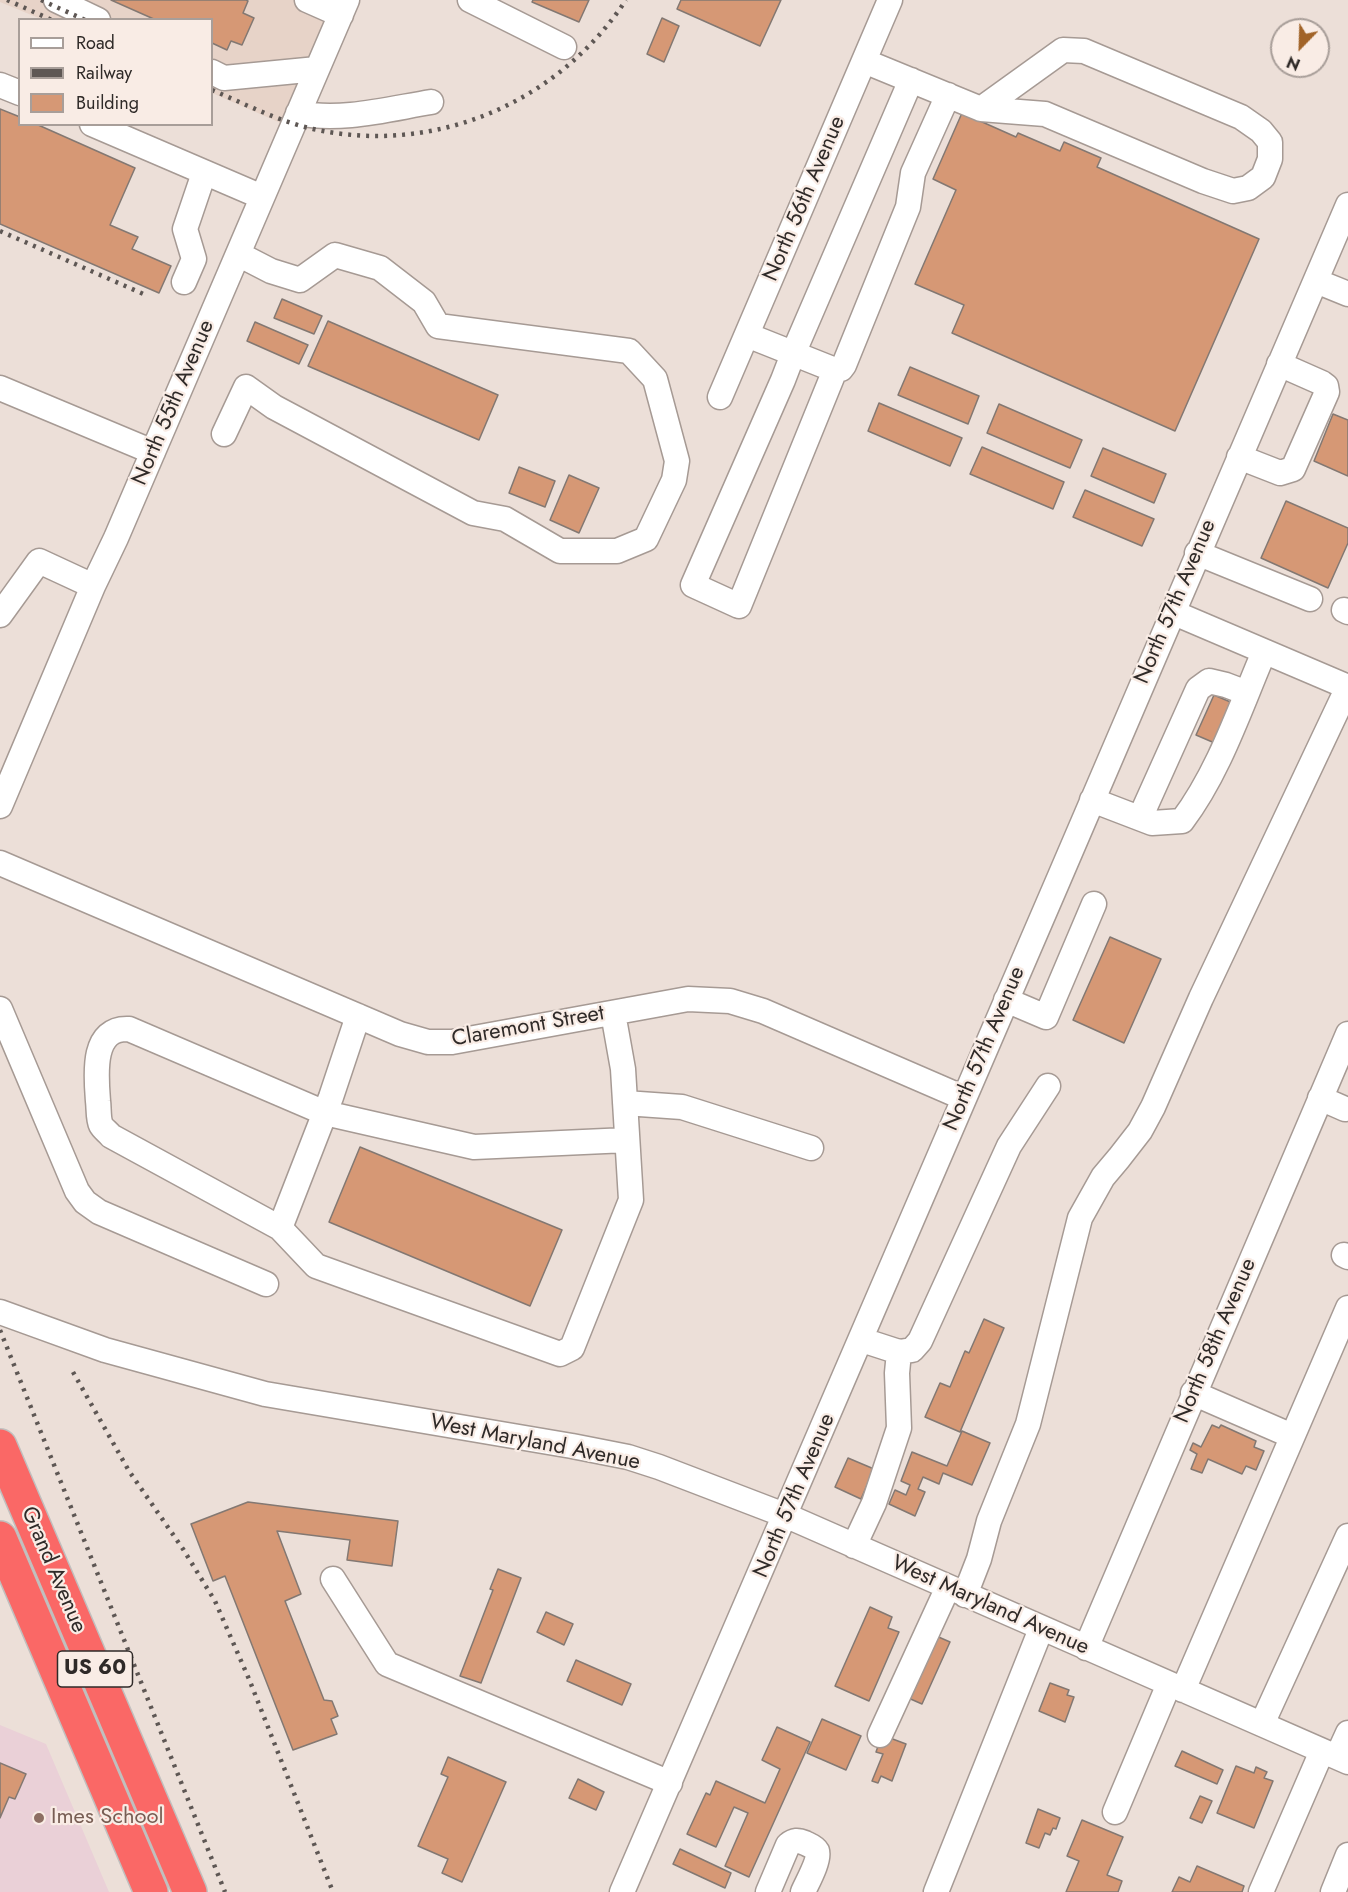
<!DOCTYPE html>
<style>
body{margin:0}
#map{position:relative;width:1348px;height:1892px;overflow:hidden;background:#ecdfd8;font-family:Jost,sans-serif}
canvas{display:block}
.legend{position:absolute;left:18px;top:18px;width:195px;height:108px;box-sizing:border-box;background:#f9ece5;border:2px solid #a89e99;margin:0;padding:8px 10px;list-style:none;font-size:18px;color:#2f2a28}
.legend li{display:flex;align-items:center;gap:12px;height:30px}
.legend b{width:30px;border:2px solid #a89e99}
.north{position:absolute;left:1270px;top:18px;width:60px;height:60px;box-sizing:border-box;background:#f9ece5;border:2px solid #a89e99;border-radius:50%;rotate:203deg;font-size:16px;font-weight:700;line-height:24px;text-align:center;color:#2f2a28}
.north::after{content:'';display:block;margin:auto;width:21px;height:27px;background:#a16328;clip-path:polygon(50% 0,100% 100%,50% 72%,0 100%)}
</style>
<div id="map">
<canvas width="1348" height="1892"></canvas>
<ul class="legend">
<li><b style="height:8px;background:#fff"></b>Road</li>
<li><b style="height:8px;background:#5e5754"></b>Railway</li>
<li><b style="height:16px;background:#d69875"></b>Building</li>
</ul>
<div class="north">N</div>
</div>
<script>
const ctx = document.querySelector('canvas').getContext('2d');
ctx.lineJoin = 'round';
function fillPath(path, color) {
  ctx.fillStyle = color;
  ctx.fill(path, 'evenodd');
}
function trace(path, color, width, dash) {
  ctx.strokeStyle = color;
  ctx.lineWidth = width;
  ctx.lineCap = dash ? 'butt' : 'round';
  ctx.setLineDash(dash || []);
  ctx.stroke(path);
}
function write(font, color, halo, rows, align = 'center') {
  ctx.font = font + ' Jost,sans-serif';
  ctx.lineWidth = 4.5;
  ctx.setLineDash([]);
  ctx.textBaseline = 'middle';
  ctx.strokeStyle = halo;
  ctx.fillStyle = color;
  for (const [text, x, y, turn = 0] of rows) {
    ctx.save();
    ctx.translate(x, y);
    ctx.rotate((+turn || 0) * Math.PI / 180);
    ctx.textAlign = isNaN(turn) ? turn : align;
    if (halo) ctx.strokeText(text, 0, 0);
    ctx.fillText(text, 0, 0);
    ctx.restore();
  }
}
fillPath(new Path2D(`
 M0 0H336L283 124 212 93V20L41 19 0 2Z`), '#e7d3c8');
fillPath(new Path2D(`
 M0 1725 46 1744 109 1892H0Z`), '#ead0d7');
const building = new Path2D(`
 M111 0H246L248 1 243 13 254 18 242 45 231 41 227 50 212 43V20H156Z
 M533 0H589L579 22 532 2Z
 M681 0H781L760 46 677 9Z
 M662 18 679 26 664 62 647 54Z
 M0 109 20 117V124H36L135 168 110 225 138 237 132 249 171 266 159 293 0 224Z
 M962 113 1016 137 1018 133 1060 151 1064 142 1101 158 1097 167 1259 239 1175 431 952 333 964 305 915 284 956 190 933 179Z
 M282 299 322 316 314 334 274 318Z
 M328 321 498 395 479 440 308 366Z
 M255 322 308 345 299 364 247 341Z
 M910 367 979 396 968 424 898 395Z
 M879 403 962 438 950 466 868 431Z
 M999 404 1082 440 1070 468 987 433Z
 M1333 414 1348 420V476L1314 461Z
 M982 447 1064 482 1053 509 970 474Z
 M1103 448 1166 474 1154 503 1091 476Z
 M519 467 555 481 545 507 509 493Z
 M569 475 599 488 579 533 550 520Z
 M1085 490 1154 519 1142 546 1073 517Z
 M1286 501 1348 528V543L1328 588 1261 558Z
 M1214 695 1235 704 1217 744 1196 735Z
 M1110 937 1161 959 1124 1043 1073 1020Z
 M360 1147 562 1230 530 1306 329 1222Z
 M984 1319 1004 1328 960 1432 925 1417 940 1383 950 1387 965 1351 969 1353Z
 M1212 1425 1219 1428 1221 1425 1256 1441 1254 1447 1264 1451 1256 1470 1246 1466 1242 1474 1208 1459 1202 1473 1191 1469 1197 1454 1190 1450 1193 1443 1201 1447Z
 M962 1431 990 1443 972 1485 943 1473 939 1484 923 1477 918 1489 925 1492 915 1516 889 1504 895 1490 906 1495 910 1485 901 1481 912 1452 947 1466Z
 M848 1458 874 1469 861 1499 835 1487Z
 M248 1502 398 1521 392 1566 347 1560 350 1540 277 1531 301 1594 285 1601 324 1700 332 1701 338 1716 331 1719 337 1734 293 1750 225 1576 213 1581 191 1524Z
 M498 1569 521 1578 481 1683 460 1676 493 1590 490 1589Z
 M870 1607 892 1617 888 1628 899 1632 869 1701 835 1686Z
 M546 1612 573 1624 564 1645 537 1632Z
 M934 1635 950 1642 922 1704 906 1697Z
 M576 1660 631 1684 622 1705 567 1681Z
 M1050 1683 1069 1690 1067 1695 1074 1697 1065 1722 1039 1711Z
 M822 1719 861 1736 846 1770 807 1753Z
 M777 1727 810 1742 749 1877 725 1866 748 1813 734 1807 716 1847 687 1834 706 1793 710 1795 716 1781 765 1803 780 1769 762 1760Z
 M882 1735 906 1744 892 1781 881 1776 878 1783 872 1781 883 1754 876 1752Z
 M1182 1751 1223 1770 1217 1784 1175 1766Z
 M448 1757 506 1782 462 1882 442 1873 448 1859 418 1846 448 1777 441 1774Z
 M0 1763 26 1774 15 1799 9 1797 0 1818Z
 M1236 1766 1254 1773 1256 1767 1267 1772 1264 1778 1273 1781 1254 1828 1217 1813Z
 M578 1779 604 1792 596 1810 569 1798Z
 M1200 1796 1212 1801 1202 1823 1190 1818Z
 M1038 1809 1060 1818 1056 1829 1053 1828 1050 1835 1045 1833 1039 1848 1026 1843Z
 M1082 1820 1123 1837 1107 1875 1122 1881 1118 1892H1066L1079 1861 1067 1856Z
 M680 1849 731 1873 725 1888 673 1864Z
 M1197 1866 1244 1886 1242 1892H1172L1179 1877 1190 1882Z`);
fillPath(building, '#d69875');
trace(building, '#837872', 1.5);
const minor = new Path2D(`
 M56 0 98 20
 M307 0 341 15
 M470 0 564 47
 M864 61 981 109 1045 114 1203 181 1233 191 1248 188 1263 177 1270 159V142L1261 131 1241 117 1084 51 1063 50 981 109
 M212 72 224 78 317 69
 M0 85 20 93
 M298 113C341 122 388 109 431 102
 M92 124 262 197
 M1316 281 1348 294
 M184 282 194 259 185 229 204 173
 M747 335 835 370 841 369 844 365 908 207 913 173 948 95
 M835 370 739 606 693 585 783 380 793 354 911 80
 M0 388 153 452
 M720 397 890 0
 M224 434 246 387 274 407 473 513 505 519 560 551H617L646 539 674 480 677 461 655 379 629 351 438 326 424 302 380 268 335 255 300 280 271 271 238 254
 M1239 457 1280 473 1293 469 1327 392 1326 386 1322 383 1279 364
 M1197 553 1310 599
 M1344 610 1348 612
 M1172 612 1348 687
 M0 615 39 561 93 586
 M1092 800 1152 823 1182 821C1219 772 1240 708 1264 652
 M0 806 93 586 116 538 347 0
 M1140 818 1198 689 1209 681 1226 685 1247 693
 M0 863 400 1034 428 1042H452L688 999 730 1001 763 1011 964 1098
 M1006 1000 1046 1017 1094 904
 M0 1009 77 1191 85 1202 99 1212 266 1284
 M358 1016 331 1097 280 1228 316 1266 560 1354 572 1348 631 1200 623 1069 613 1013
 M1320 1098 1345 1109
 M625 1103 682 1107 811 1148
 M280 1228 111 1136C108 1132 103 1129 101 1125 98 1119 99 1108 98 1101 96 1075 91 1027 129 1029L325 1113 474 1147 627 1140
 M1344 1255 1348 1257
 M0 1312 105 1350 265 1394 572 1446 628 1457 659 1467 787 1516 1348 1762
 M862 1340 899 1352 912 1350 920 1341 1009 1146 1048 1086
 M1193 1393 1292 1436
 M854 1546 874 1503 899 1428 897 1373 899 1352
 M333 1579 387 1664 670 1783
 M965 1595 979 1559 989 1521 1028 1424 1080 1218 1103 1177 1119 1158 1140 1131 1153 1107 1201 998 1348 687
 M1086 1648 1348 1034
 M1183 1690 1348 1308
 M1262 1724 1348 1536
 M880 1735 948 1587
 M1337 1757 1348 1733
 M1115 1812 1169 1684
 M622 1892C868 1331 1105 767 1348 205
 M768 1892 788 1845C794 1840 798 1840 805 1843 809 1845 815 1847 817 1851 820 1860 807 1883 803 1892
 M936 1892 1041 1629
 M1261 1892 1322 1751
 M1333 1892 1348 1855`);
const highway = new Path2D(`
 M0 1446 190 1892
 M0 1538 151 1892`);
trace(minor, '#a69a94', 27);
trace(highway, '#c1bfbe', 36);
trace(minor, '#fff', 24);
trace(highway, '#fa6866', 33);
trace(new Path2D(`
 M7 0 52 20
 M41 0 85 20
 M212 90C245 104 278 121 313 129 435 156 558 103 626 0
 M0 231 148 296
 M0 1330 225 1892
 M73 1372 129 1471 183 1549 215 1601 249 1679 333 1892`), '#5e5754', 4.5, [3, 6]);
for (const [x, y, r, color] of [
 [39,1818,6,"#8d6e63"]
]) {
  const dot = new Path2D();
  dot.arc(x, y, r, 0, 2 * Math.PI);
  ctx.fillStyle = color;
  ctx.fill(dot);
  trace(dot, '#f9ece5', 2);
}
for (const [x, y, w] of [
 [95,1669,75]
]) {
  const box = new Path2D();
  box.roundRect(x - w / 2, y - 18, w, 36, 4.5);
  ctx.fillStyle = '#f9ece5';
  ctx.fill(box);
  trace(box, '#2f2a28', 1.5);
}
write('bold 21px', '#2f2a28', null, [
 ["US 60",95,1669]
]);
write('22px', '#2f2a28', '#f9ece5', [
 ["North 56th Avenue",805,199,-67],
 ["North 55th Avenue",174,403,-67],
 ["North 57th Avenue",1176,602,-67],
 ["Claremont Street",528,1027,-10],
 ["North 57th Avenue",985,1049,-67],
 ["North 58th Avenue",1216,1341,-67],
 ["West Maryland Avenue",535,1443,11],
 ["North 57th Avenue",795,1496,-67],
 ["Grand Avenue",53,1570,67],
 ["West Maryland Avenue",990,1606,24]
]);
write('22px', '#785e54', '#f9ece5', [
 ["Imes School",51,1818]
], 'left');
</script>
